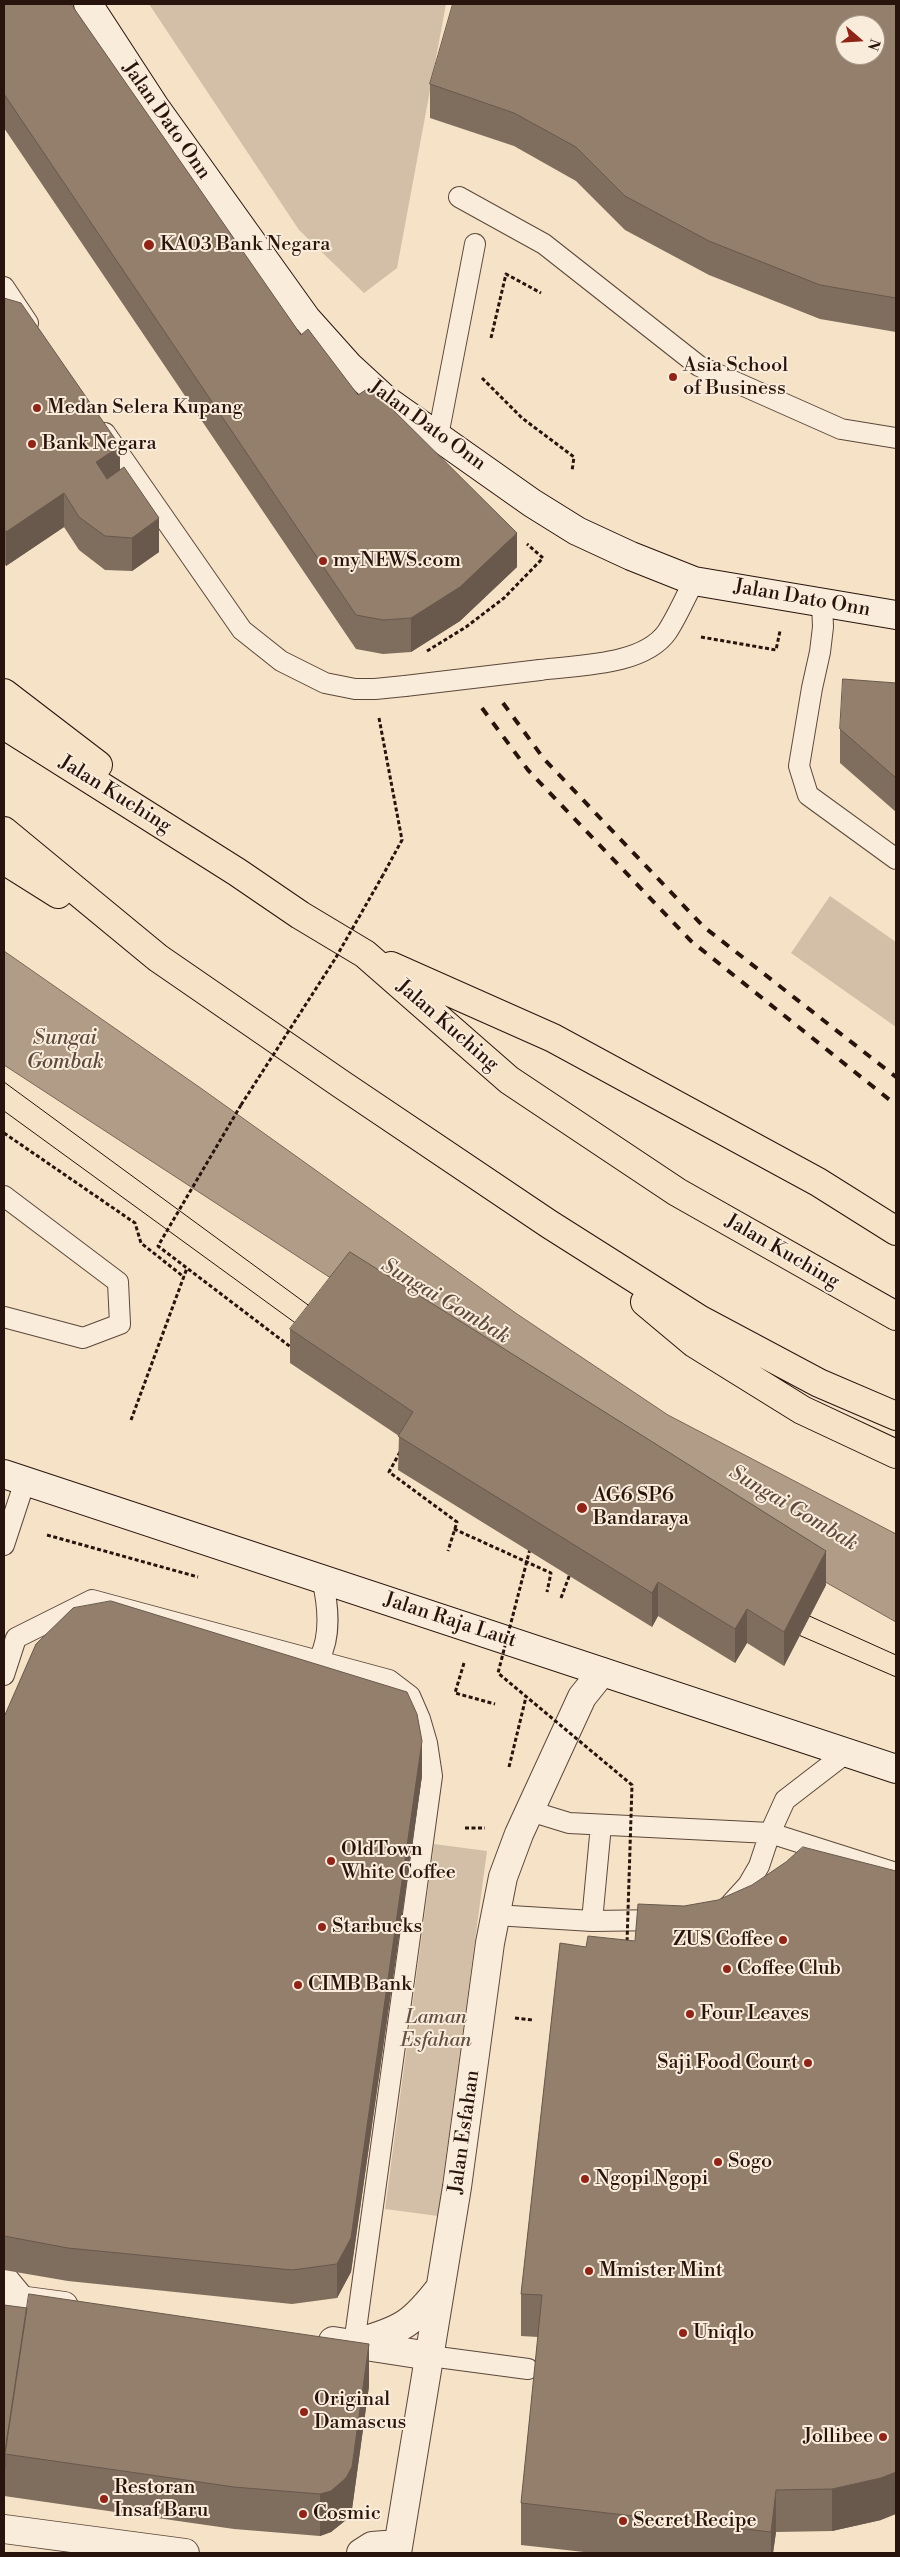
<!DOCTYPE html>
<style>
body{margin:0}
#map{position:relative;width:900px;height:2557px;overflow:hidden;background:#f6e2c6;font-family:"Libre Bodoni",serif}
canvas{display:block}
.frame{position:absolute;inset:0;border:5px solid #29140d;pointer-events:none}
.north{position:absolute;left:835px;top:15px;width:50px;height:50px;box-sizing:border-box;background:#f9ecda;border:1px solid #a69688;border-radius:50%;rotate:109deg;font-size:14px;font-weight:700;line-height:20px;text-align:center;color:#29140d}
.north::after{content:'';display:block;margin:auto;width:18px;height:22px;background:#8f2418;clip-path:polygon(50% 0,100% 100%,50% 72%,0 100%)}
</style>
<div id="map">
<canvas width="900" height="2557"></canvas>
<div class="frame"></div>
<div class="north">N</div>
</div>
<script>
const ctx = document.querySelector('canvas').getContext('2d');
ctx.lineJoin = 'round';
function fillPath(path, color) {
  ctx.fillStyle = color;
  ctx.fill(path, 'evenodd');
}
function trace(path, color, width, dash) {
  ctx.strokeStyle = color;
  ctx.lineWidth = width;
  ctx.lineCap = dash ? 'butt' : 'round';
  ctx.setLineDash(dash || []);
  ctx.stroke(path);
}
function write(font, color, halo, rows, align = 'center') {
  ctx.font = font + ' "Libre Bodoni",serif';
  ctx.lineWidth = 4;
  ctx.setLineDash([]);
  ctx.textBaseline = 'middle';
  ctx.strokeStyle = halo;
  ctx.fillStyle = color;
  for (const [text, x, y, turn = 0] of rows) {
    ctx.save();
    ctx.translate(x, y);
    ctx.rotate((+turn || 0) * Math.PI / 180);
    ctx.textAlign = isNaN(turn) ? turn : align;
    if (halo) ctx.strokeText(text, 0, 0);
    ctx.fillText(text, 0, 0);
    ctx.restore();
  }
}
fillPath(new Path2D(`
 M149 4H446L397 268 364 293 299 230Z
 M830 896 896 942V1027L791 953Z
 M434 1844 487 1851 438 2216 385 2209Z`), '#d3bfa7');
const water = new Path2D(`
 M4 951 202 1089 517 1314 668 1415 896 1534V1622L654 1485 504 1391 4 1065Z`);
fillPath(water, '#b09c87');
trace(water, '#7a6656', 1);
const lane = new Path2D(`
 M459 197 544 244 699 366 841 429 896 438
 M4 287 28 323
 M105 433 242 630 281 661 325 683 355 689H375L405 686
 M438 436 475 244
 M822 603 823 627 820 652 812 688 799 766 808 795 896 859
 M540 670C577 665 643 666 667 632 677 617 685 598 694 581
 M4 1196 118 1282 120 1324 83 1338 4 1317
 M4 1545 25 1481
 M319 1659C332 1635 328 1604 322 1578
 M4 1675 16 1638 92 1600 389 1680 410 1696 420 1719 427 1743 432 1776 354 2344
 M530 1811 569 1823 770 1833 896 1873
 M728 1907 748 1885 759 1866 770 1833 785 1800 846 1753
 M495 1915 592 1921 662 1920
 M592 1921 601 1825
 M4 2273 27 2301
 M430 2356 528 2369`);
const street = new Path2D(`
 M4 2298 64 2306
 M333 2341 430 2356
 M359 2342C402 2330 413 2323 440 2288
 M4 2529 185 2553
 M361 2553 372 2546 398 2544
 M397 2553 457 2187 490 1943 503 1877 519 1834 582 1697 602 1672`);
const secondary = new Path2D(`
 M88 4 155 107 306 318 349 366 386 400 532 503 577 531 631 556 694 581 896 615
 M4 1474 896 1769`);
const highway = new Path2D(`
 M4 693 98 765
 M4 725 237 872 300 915 365 954 509 1080 677 1192 896 1316
 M4 831 158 958 341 1084 549 1224 699 1319 819 1383 896 1416
 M4 860 58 894
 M391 966 553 1038 818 1182 896 1231
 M645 1302 694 1343 802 1410 896 1454`);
trace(lane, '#5c483b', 22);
trace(street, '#5c483b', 30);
trace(secondary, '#29140d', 30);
trace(highway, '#29140d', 30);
trace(new Path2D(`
 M491 338 506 274 541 293
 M482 378 522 418 574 457 572 471
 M701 637 776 650 780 631
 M427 651 466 627 504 598 543 558 527 544
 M379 718 402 840 383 875
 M241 1105 158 1246 292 1348
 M4 1133 135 1223 141 1243 184 1277
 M131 1420 187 1268
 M400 1452 389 1472 457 1522 448 1551
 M454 1529 551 1573 547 1592
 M47 1535 198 1577
 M561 1598 570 1574
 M464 1663 455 1693 495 1704
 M509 1767 526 1697
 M465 1828H485
 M515 2018 533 2020`), '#29140d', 3, [4, 2.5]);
trace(lane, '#f9ecda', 20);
trace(street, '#f9ecda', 28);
trace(secondary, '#f9ecda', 28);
trace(highway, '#f6e2c6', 28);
trace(new Path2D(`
 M4 1082 319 1313
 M4 1111 305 1330
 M796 1610 896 1655
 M787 1630 896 1677`), '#29140d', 1);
trace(new Path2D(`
 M503 703 544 759 704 927 896 1077
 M482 708 528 770 691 941 896 1105`), '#29140d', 4, [9, 9]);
const laneBridge = new Path2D(`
 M405 686 540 670`);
trace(laneBridge, '#5c483b', 22, []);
trace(new Path2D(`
 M241 1105 335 959 383 875
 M530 1549 498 1673 632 1785 627 1943`), '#29140d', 3, [4, 2.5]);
trace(laneBridge, '#f9ecda', 20);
fillPath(new Path2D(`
 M4 4 301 335 358 395 517 567 460 621 411 652 383 654 356 649 4 128Z
 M896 4V332L820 319 709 275 625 230 576 181 514 146 430 118V84Z
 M4 298 120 470 159 552 132 571 105 570 79 550 64 527 6 566 4 563Z
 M896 683V812L840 763V729Z
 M290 1329 826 1585 784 1666 747 1643 735 1663 658 1616 652 1627 398 1470 399 1436 290 1363Z
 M4 1717 422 1775 351 2272 337 2298 292 2304 68 2281 4 2270Z
 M560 1943 881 2520 832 2531 776 2532 773 2553H593L521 2545V2503L538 2337 521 2336V2294Z
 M4 2305 369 2386 352 2509 346 2520 331 2532 320 2536 234 2529 4 2496Z`), '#7f6d5e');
fillPath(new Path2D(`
 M120 446V479L96 496V462Z
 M64 493V527L6 566V532Z
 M159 518V552L132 571V538Z
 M517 533V567L460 621 411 652V618Z
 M826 1551V1585L784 1666V1632Z
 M658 1582V1616L652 1627V1593Z
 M747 1609V1643L735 1663V1629Z
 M422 1741V1775L351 2272 337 2298V2264Z
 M369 2344V2386L352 2509 346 2520 331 2532 320 2536V2494Z
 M896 2472V2514L881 2520 832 2531V2489Z
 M776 2490V2532L773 2553H771V2532Z`), '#68594c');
const building = new Path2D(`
 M4 4H71L301 335 308 329 358 395 370 387 517 533 460 587 411 618 383 620 356 615 4 94Z
 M453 4H896V298L820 285 709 241 625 196 576 147 514 113 430 84ZM845 25H875V55H845Z
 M4 298 21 303 120 446 96 462 107 479 124 467 159 518 132 538 105 536 79 517 64 493 6 532 4 529Z
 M843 679 896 683V778L840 729Z
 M350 1252 826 1551 784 1632 747 1609 735 1629 658 1582 652 1593 398 1436 413 1412 290 1329Z
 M111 1601 407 1692 417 1714 422 1741 351 2238 337 2264 292 2270 68 2248 4 2236V1717L36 1644 73 1608Z
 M803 1847 896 1871V2472L881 2478 832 2489 776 2490 771 2532 521 2503 542 2295 521 2294 560 1943 586 1947 588 1936 635 1941 638 1904 684 1906 718 1900 752 1885 786 1862Z
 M29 2294 369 2344 352 2467 346 2478 331 2491 320 2494 234 2487 5 2454Z
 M4 2305 27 2308 5 2454V2469L4 2468Z`);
fillPath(building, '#947f6d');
trace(building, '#68594c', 1);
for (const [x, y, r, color] of [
 [149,245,6,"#8f2418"],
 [673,377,5,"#8f2418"],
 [37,408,5,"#8f2418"],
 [32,444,5,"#8f2418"],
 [323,561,5,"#8f2418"],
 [582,1508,6,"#8f2418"],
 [331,1861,5,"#8f2418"],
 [322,1927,5,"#8f2418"],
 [783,1940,5,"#8f2418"],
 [727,1969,5,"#8f2418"],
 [298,1985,5,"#8f2418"],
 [690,2014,5,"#8f2418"],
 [808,2063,5,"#8f2418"],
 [718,2162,5,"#8f2418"],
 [585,2179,5,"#8f2418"],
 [589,2271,5,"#8f2418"],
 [683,2333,5,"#8f2418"],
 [304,2412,5,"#8f2418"],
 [883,2437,5,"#8f2418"],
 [104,2499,5,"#8f2418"],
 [303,2514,5,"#8f2418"],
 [623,2521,5,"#8f2418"]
]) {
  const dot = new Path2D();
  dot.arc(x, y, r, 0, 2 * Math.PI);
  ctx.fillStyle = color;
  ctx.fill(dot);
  trace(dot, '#f9ecda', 2);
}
write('20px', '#29140d', '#f9ecda', [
 ["Jalan Dato Onn",166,121,55],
 ["Jalan Dato Onn",427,426,36],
 ["Jalan Dato Onn",802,599,10],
 ["Jalan Kuching",115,795,32],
 ["Jalan Kuching",447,1026,41],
 ["Jalan Kuching",782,1252,30],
 ["Jalan Raja Laut",450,1621,18],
 ["Jalan Esfahan",465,2132,-82]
]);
write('20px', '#29140d', '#f9ecda', [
 ["KA03 Bank Negara",160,245],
 ["Asia School",683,366],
 ["of Business",683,389],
 ["Medan Selera Kupang",47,408],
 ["Bank Negara",42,444],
 ["myNEWS.com",333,561],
 ["AG6 SP6",593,1496],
 ["Bandaraya",593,1519],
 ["OldTown",341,1850],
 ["White Coffee",341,1873],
 ["Starbucks",332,1927],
 ["ZUS Coffee",773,1940,"right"],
 ["Coffee Club",737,1969],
 ["CIMB Bank",308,1985],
 ["Four Leaves",700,2014],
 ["Saji Food Court",798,2063,"right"],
 ["Sogo",728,2162],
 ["Ngopi Ngopi",595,2179],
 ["Mmister Mint",599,2271],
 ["Uniqlo",693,2333],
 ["Original",314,2400],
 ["Damascus",314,2423],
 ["Jollibee",873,2437,"right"],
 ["Restoran",114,2488],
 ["Insaf Baru",114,2511],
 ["Cosmic",313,2514],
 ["Secret Recipe",633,2521]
], 'left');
write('italic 20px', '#645043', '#f9ecda', [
 ["Laman",436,2018],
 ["Esfahan",436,2041]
]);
write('italic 21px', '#5f4a3e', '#f9ecda', [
 ["Sungai",65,1039],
 ["Gombak",65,1063],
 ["Sungai Gombak",445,1302,31],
 ["Sungai Gombak",793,1509,31]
]);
</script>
